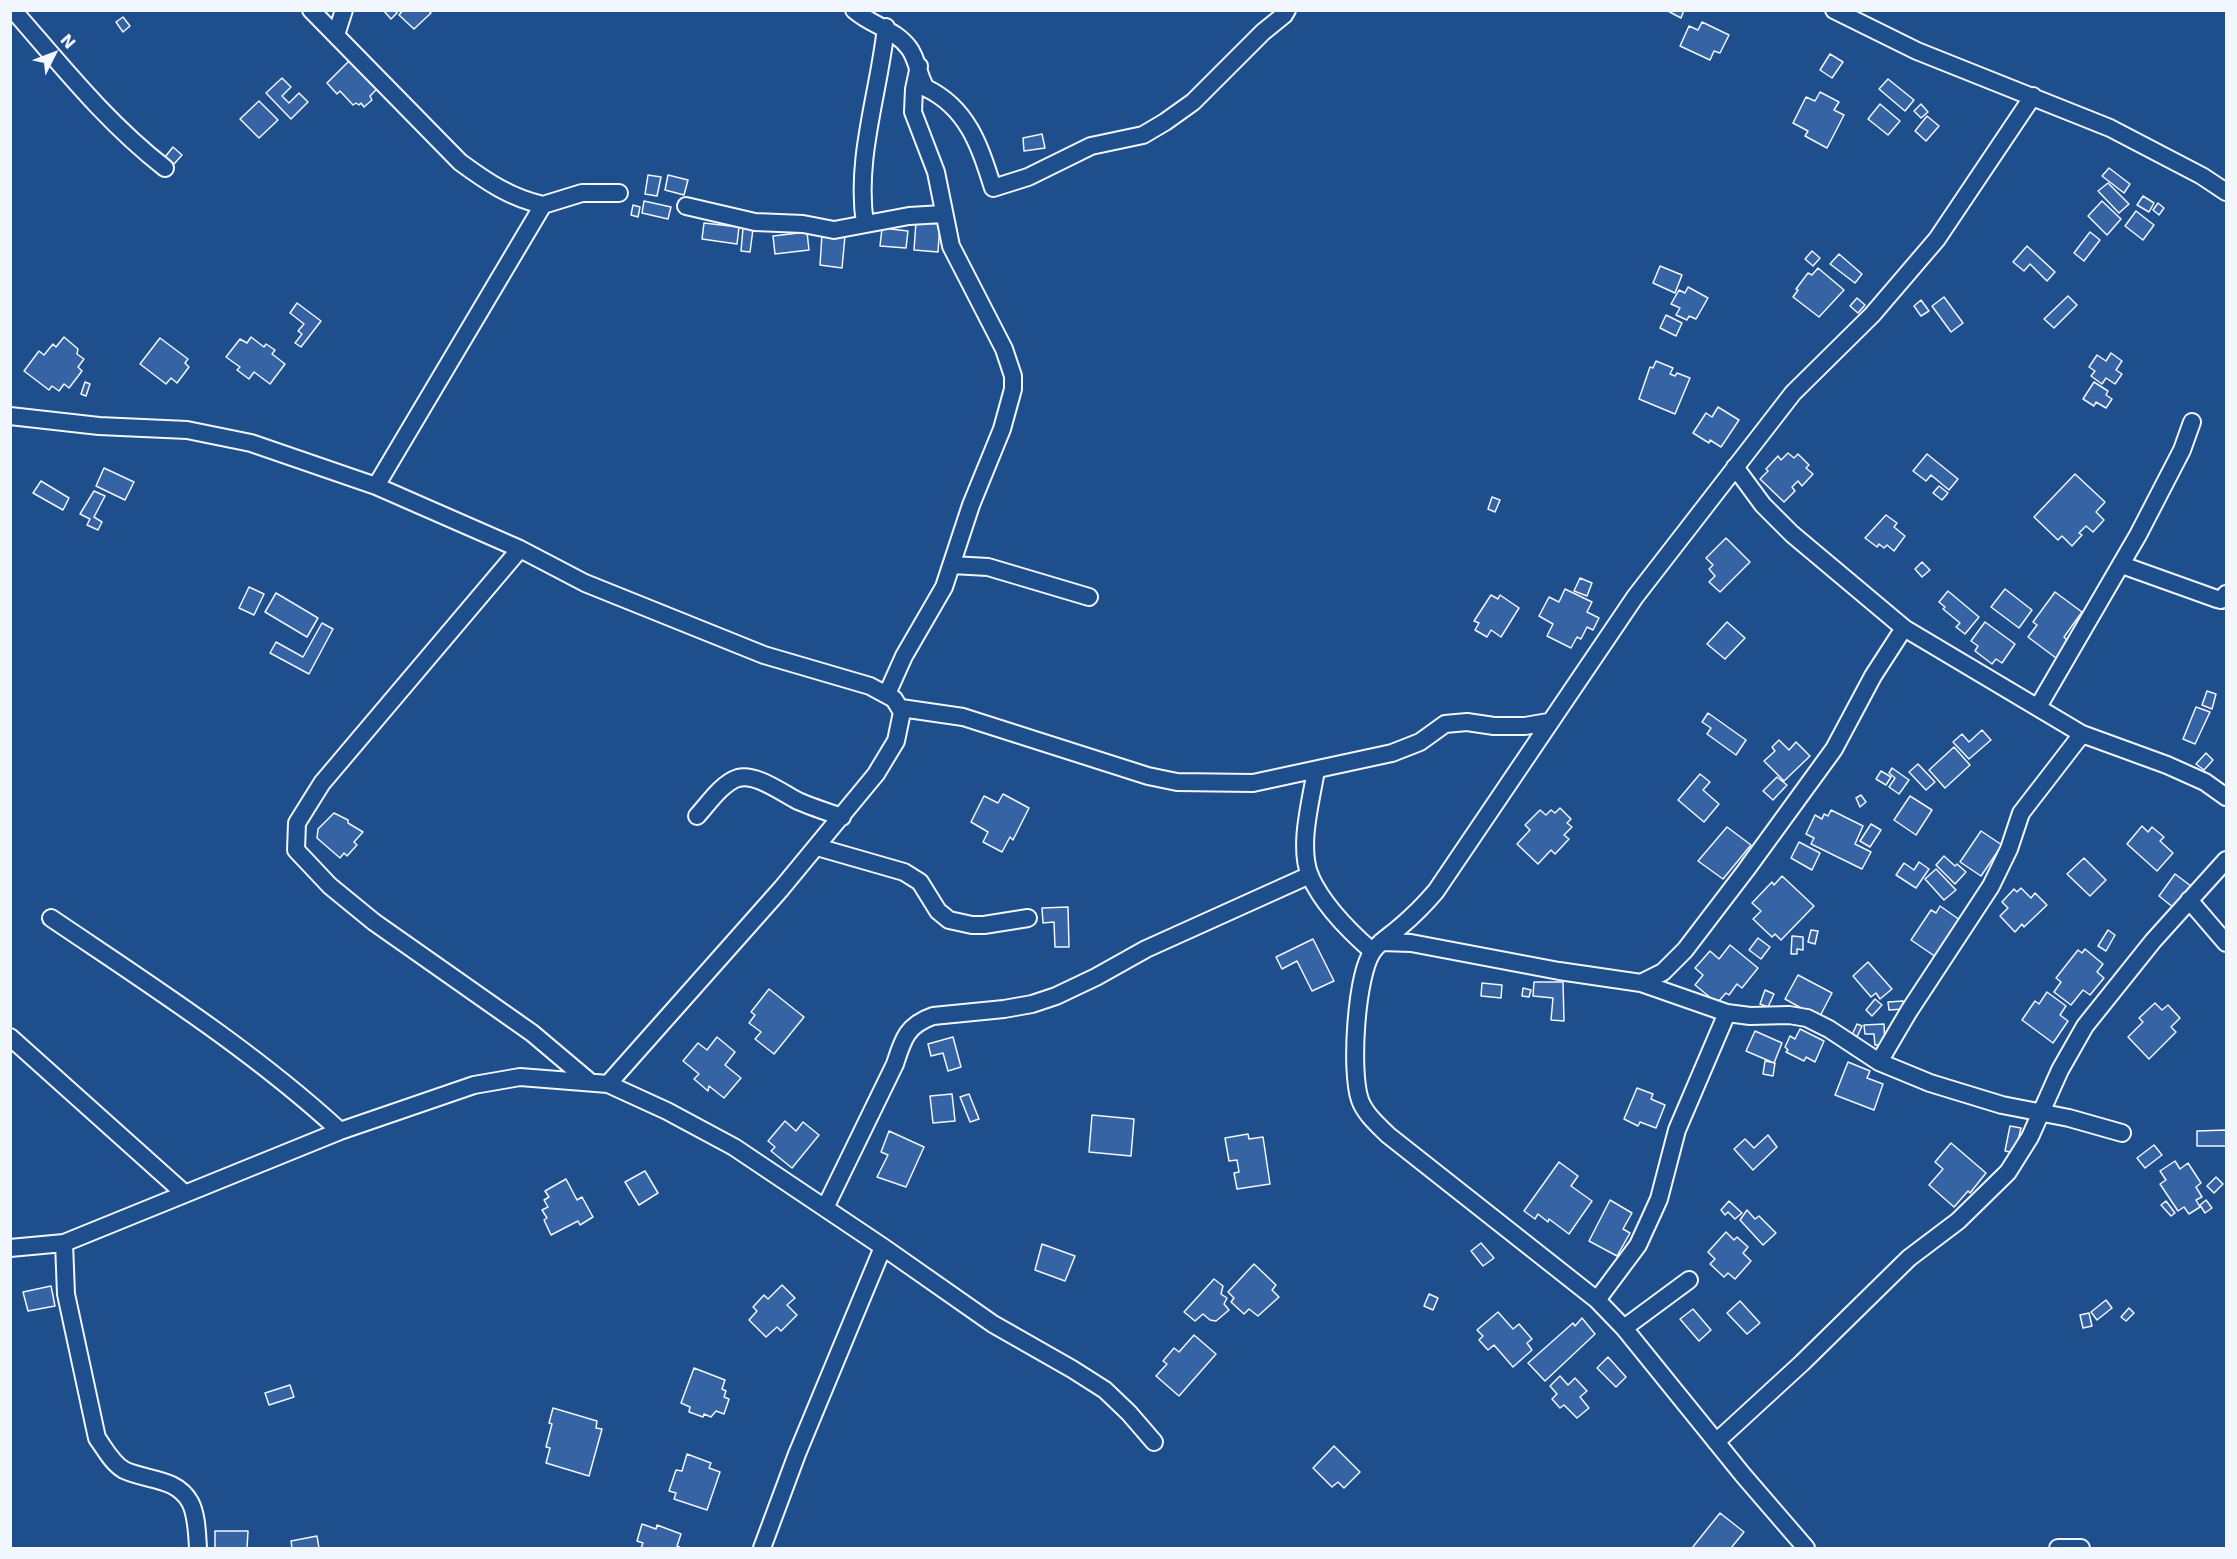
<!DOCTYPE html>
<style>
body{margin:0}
#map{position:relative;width:2237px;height:1559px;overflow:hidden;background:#1f4e8c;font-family:"DejaVu Sans",sans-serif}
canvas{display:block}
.frame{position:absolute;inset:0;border:12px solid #f2f6ff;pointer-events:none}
.north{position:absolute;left:24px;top:24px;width:60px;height:60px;-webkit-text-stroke:4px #1f4e8c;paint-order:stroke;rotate:48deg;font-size:16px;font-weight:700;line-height:24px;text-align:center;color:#f2f6ff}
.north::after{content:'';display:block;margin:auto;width:21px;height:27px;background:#f2f6ff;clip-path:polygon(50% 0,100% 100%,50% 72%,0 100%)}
</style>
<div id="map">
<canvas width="2237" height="1559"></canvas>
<div class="frame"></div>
<div class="north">N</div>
</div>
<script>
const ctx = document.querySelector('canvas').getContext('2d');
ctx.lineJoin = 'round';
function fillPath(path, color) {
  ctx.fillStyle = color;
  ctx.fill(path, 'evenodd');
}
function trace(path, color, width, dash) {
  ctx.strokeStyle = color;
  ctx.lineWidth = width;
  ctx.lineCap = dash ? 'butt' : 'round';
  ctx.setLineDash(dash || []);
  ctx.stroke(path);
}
const building = new Path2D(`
 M383 10H395L397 13 391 19Z
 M403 10H428L431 13 414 29 399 15Z
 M1666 10H1684L1681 18Z
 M123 17 130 26 123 32 116 22Z
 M1702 22 1729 35 1720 53 1714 51 1710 60 1680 46 1689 26 1698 30Z
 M1830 54 1843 62 1832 78 1820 70Z
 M349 61 377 89 370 96 372 100 364 107 361 103 359 105 356 103 353 105 340 91 337 94 327 83Z
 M282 78 291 87 282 96 289 103 299 93 308 102 291 119 266 93Z
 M1888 79 1914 100 1905 111 1879 89Z
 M1820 92 1839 102 1834 110 1844 115 1827 148 1805 136 1808 131 1793 123 1806 97 1815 101Z
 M259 101 278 120 259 138 240 119Z
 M1880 104 1900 121 1888 135 1868 119Z
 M1921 104 1928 112 1921 118 1914 111Z
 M1927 116 1939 126 1926 141 1915 131Z
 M1042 134 1045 148 1024 151 1023 138Z
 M173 147 182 155 174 164 165 157Z
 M2109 168 2130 184 2124 193 2102 176Z
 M648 175 661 177 657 196 645 194Z
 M668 175 688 180 684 195 665 190Z
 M2108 183 2129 204 2119 213 2098 191Z
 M2143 196 2154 203 2149 212 2137 205Z
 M644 201 671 207 668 219 642 213Z
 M2102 201 2121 219 2107 235 2088 216Z
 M2158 203 2164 208 2159 215 2153 210Z
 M633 205 640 207 638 217 631 215Z
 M2136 211 2154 225 2143 240 2125 226Z
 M916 222 940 224 938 252 914 250Z
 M704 223 739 227 737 244 702 239Z
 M743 228 753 229 750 252 741 251Z
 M882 228 908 231 906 248 880 246Z
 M807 232 809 250 775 254 773 236Z
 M2090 232 2100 240 2084 261 2074 253Z
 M822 234 845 236 842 268 820 265Z
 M2027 246 2055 272 2047 281 2030 264 2024 271 2013 262Z
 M1812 251 1820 258 1813 266 1805 259Z
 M1839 254 1862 274 1855 283 1830 264Z
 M1660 266 1682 275 1675 293 1653 283Z
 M1818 268 1844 290 1819 317 1793 297 1798 290 1796 289 1808 273 1812 275Z
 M1688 287 1708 298 1696 319 1689 316 1687 320 1676 315 1680 308 1671 304 1679 290 1685 293Z
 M2068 296 2077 305 2054 328 2044 319Z
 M1944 297 1963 323 1951 332 1932 306Z
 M1857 298 1865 305 1858 313 1850 306Z
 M1921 300 1929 311 1921 316 1914 306Z
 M297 303 321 321 301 347 295 343 302 334 298 331 304 324 290 313Z
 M1666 315 1682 323 1676 336 1660 328Z
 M64 337 78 349 77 354 84 359 78 367 82 371 69 388 64 384 59 391 52 386 49 390 24 371 39 351 44 355 53 344 56 347Z
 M251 337 264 347 266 344 275 350 272 354 285 364 270 384 254 372 249 379 237 370 240 367 226 357 240 339 247 343Z
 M160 338 188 359 185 363 189 367 177 383 171 378 166 384 140 364Z
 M2111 353 2122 361 2116 370 2122 374 2115 384 2106 378 2102 384 2091 376 2095 371 2089 367 2097 355 2106 361Z
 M1656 361 1673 368 1670 374 1675 376 1677 373 1690 378 1675 414 1639 399 1650 367 1653 368Z
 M85 382 90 384 86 396 81 394Z
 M2094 382 2108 391 2106 395 2112 399 2106 408 2096 402 2094 406 2083 399Z
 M1718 407 1739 420 1721 447 1710 440 1709 443 1693 433 1706 413 1712 417Z
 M1788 453 1794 458 1798 454 1809 465 1806 468 1813 474 1802 486 1798 481 1792 487 1795 491 1784 502 1760 479 1768 471 1766 469 1778 456 1781 460Z
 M1927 454 1958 479 1949 490 1931 475 1926 481 1913 471Z
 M104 468 134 482 125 500 96 486Z
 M2075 474 2105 502 2096 512 2104 520 2093 532 2086 526 2079 533 2082 535 2072 546 2062 536 2058 540 2034 517Z
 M41 481 69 498 63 510 33 493Z
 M1939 486 1948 493 1942 500 1933 493Z
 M94 491 105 496 94 517 102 522 98 530 87 525 90 519 80 514Z
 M1492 497 1500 500 1495 512 1488 509Z
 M1886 515 1897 523 1894 527 1905 536 1894 551 1887 545 1884 548 1879 544 1877 547 1865 538Z
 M1726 538 1750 562 1720 592 1709 582 1715 576 1709 569 1713 565 1706 558Z
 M1922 562 1930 570 1922 577 1915 569Z
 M1580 578 1592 583 1587 596 1574 591Z
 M249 587 264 594 254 615 239 608Z
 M1565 589 1592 602 1587 612 1599 618 1593 630 1587 627 1581 639 1577 637 1571 648 1547 636 1553 624 1539 616 1549 597 1559 602Z
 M2005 589 2032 610 2019 628 1991 607Z
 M1948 591 1979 617 1965 634 1956 627 1960 623 1943 609 1945 607 1939 602Z
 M2055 592 2082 612 2064 637 2068 641 2056 658 2028 637 2037 625 2033 622Z
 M276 593 318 618 307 637 265 612Z
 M1491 595 1498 599 1500 595 1519 608 1501 637 1491 630 1487 637 1475 630 1479 623 1474 621Z
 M1727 622 1745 638 1725 659 1707 644Z
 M1985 622 2015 644 2002 663 1996 659 1992 664 1975 651 1978 646 1971 641Z
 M322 623 333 629 309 674 270 653 276 642 303 657Z
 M2207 691 2216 694 2212 709 2202 705Z
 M2196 707 2210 712 2195 744 2183 739Z
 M1708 713 1746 740 1736 755 1707 734 1711 728 1702 722Z
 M1982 730 1991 740 1969 759 1953 742 1962 734 1969 742Z
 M1779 740 1789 750 1796 742 1810 756 1784 781 1764 761 1775 751 1772 747Z
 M1954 747 1970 765 1945 788 1929 770Z
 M2206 753 2213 760 2204 770 2196 764Z
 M1918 764 1935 782 1926 790 1909 772Z
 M1892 768 1909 780 1899 794 1889 787 1895 778 1889 773Z
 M1881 771 1891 777 1886 785 1876 779Z
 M1700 774 1710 782 1703 790 1719 804 1704 822 1678 800Z
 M1777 777 1787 785 1773 800 1763 791Z
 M1003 794 1029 808 1013 840 1010 837 1002 852 983 842 988 832 971 822 984 796 998 803Z
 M1861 795 1866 802 1860 807 1856 798Z
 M1910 796 1932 810 1916 835 1894 820Z
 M1560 808 1571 819 1567 823 1572 827 1564 835 1569 839 1555 854 1551 850 1538 864 1517 844 1530 830 1525 825 1540 810 1546 815 1551 810 1555 813Z
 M1831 810 1863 826 1855 844 1871 852 1862 869 1811 844 1814 838 1806 834 1815 815 1822 819 1824 814 1828 816Z
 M334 813 348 820V823L363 832 354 842 357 845 347 856 344 853 340 858 317 838 318 829Z
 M1871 824 1881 830 1870 847 1860 841Z
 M2142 826 2148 832 2152 827 2164 837 2160 841 2173 853 2157 871 2127 844Z
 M1727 827 1751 845 1723 879 1698 861Z
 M1981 831 2002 845 1981 876 1960 862Z
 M1799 842 1820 853 1812 870 1791 858Z
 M1944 856 1955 866 1957 864 1966 872 1955 884 1936 865Z
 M2084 858 2106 880 2090 896 2067 874Z
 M1919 862 1929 869 1916 888 1896 875 1904 863 1914 870Z
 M1936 869 1956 890 1944 900 1925 879Z
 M2175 874 2191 886 2174 908 2159 896Z
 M1782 876 1814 906 1781 940 1775 934 1772 937 1753 919 1761 911 1752 903 1772 882 1774 885Z
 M2021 888 2031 898 2035 893 2047 905 2024 927 2022 924 2015 932 2000 916 2008 908 2002 902 2014 889 2017 892Z
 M1940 906 1960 920 1936 957 1911 940 1931 910 1936 913Z
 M1068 907 1069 947H1055L1054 922 1043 923 1042 908Z
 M1811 930 1818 931 1815 944 1808 942Z
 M2108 930 2115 935 2106 951 2098 946Z
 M1792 936 1803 937V950L1797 949V954H1791Z
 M1758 938 1770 947 1761 959 1749 950Z
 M1313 939 1334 981 1312 991 1297 961 1282 969 1276 957Z
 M1730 945 1758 968 1742 988 1737 984 1729 995 1726 993 1717 1003 1695 985 1703 975 1695 968 1710 951 1719 959Z
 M2085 949 2103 964 2097 972 2104 978 2090 995 2083 990 2071 1005 2054 992 2061 982 2056 978 2078 950 2082 953Z
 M1868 962 1892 989 1880 999 1876 993 1871 997 1853 976Z
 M1798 975 1832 993 1819 1018 1785 999Z
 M1534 982H1563L1564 1021 1551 1020 1553 998 1533 996Z
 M1482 983 1502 985 1501 998 1481 996Z
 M1523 988 1531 990 1529 997 1522 996Z
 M769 989 804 1017 774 1054 755 1039 761 1032 749 1023 755 1015 751 1012Z
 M1765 990 1774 994 1768 1007 1760 1004Z
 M2047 992 2066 1006 2060 1015 2068 1021 2053 1043 2022 1020 2035 1001 2039 1004Z
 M1875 999 1882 1005 1872 1016 1866 1010Z
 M1903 1001 1904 1009 1889 1010 1888 1002Z
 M2155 1003 2162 1010 2168 1005 2180 1018 2171 1027 2176 1032 2149 1059 2128 1037 2143 1022 2139 1018Z
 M1857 1024 1862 1026 1856 1039 1851 1037Z
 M1884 1024 1885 1045H1875L1874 1034H1865L1864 1025Z
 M1800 1029 1824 1041 1815 1062 1806 1057 1804 1061 1786 1052 1788 1050 1785 1047 1790 1036 1795 1039Z
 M1755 1031 1782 1043 1774 1063 1746 1051Z
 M717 1037 735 1052 725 1065 741 1078 724 1098 709 1086 708 1091 694 1079 699 1074 683 1061 698 1043 707 1050Z
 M953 1037 961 1067 948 1071 943 1053 931 1056 928 1044Z
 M1765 1061 1775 1063 1773 1076 1763 1074Z
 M1848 1062 1870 1071 1867 1078 1883 1084 1874 1110 1835 1095Z
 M1637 1088 1653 1094 1651 1099 1665 1105 1656 1128 1640 1122 1638 1126 1624 1119Z
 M952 1094 955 1121 933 1123 930 1096Z
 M969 1094 979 1119 970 1122 960 1097Z
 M1092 1115 1134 1119 1131 1156 1089 1152Z
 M785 1121 796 1131 803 1122 819 1135 792 1168 771 1151 775 1147 768 1141Z
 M2010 1126 2021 1128 2015 1153 2005 1151Z
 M2226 1130V1146H2197V1131Z
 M889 1131 924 1147 906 1187 877 1177 888 1155 881 1152Z
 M1248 1134 1249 1139 1263 1137 1270 1184 1237 1189 1234 1173 1239 1172 1237 1160 1229 1161 1225 1138Z
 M1768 1135 1777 1147 1753 1170 1734 1149 1745 1139 1754 1148Z
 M1951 1143 1986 1173 1970 1193 1968 1191 1954 1207 1929 1185 1943 1169 1935 1162Z
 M2154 1145 2162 1155 2145 1168 2137 1158Z
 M2175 1161 2180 1169 2188 1163 2201 1183 2196 1187 2202 1197 2196 1200 2200 1207 2189 1214 2184 1207 2178 1211 2160 1184 2166 1180 2160 1171Z
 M1559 1162 1578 1176 1571 1186 1592 1201 1569 1234 1549 1219 1548 1222 1538 1214 1535 1219 1524 1211Z
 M645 1171 658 1193 639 1205 625 1182Z
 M2216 1177 2223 1184 2214 1193 2207 1186Z
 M566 1179 577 1200 582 1197 593 1217 580 1225 578 1221 551 1235 544 1220 547 1218 542 1210 548 1207 544 1200 549 1197 545 1191Z
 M1610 1200 1632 1213 1623 1229 1630 1233 1617 1256 1589 1241Z
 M2206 1200 2212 1208 2205 1213 2200 1205Z
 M1729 1201 1742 1213 1735 1219 1728 1212 1725 1215 1721 1210Z
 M2166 1201 2175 1213 2171 1216 2161 1205Z
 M1747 1210 1755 1219 1759 1216 1776 1233 1763 1245 1740 1220Z
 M1726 1232 1734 1240 1737 1237 1748 1247 1743 1253 1751 1261 1735 1279 1728 1273 1724 1277 1710 1264 1715 1259 1708 1252Z
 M1481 1243 1494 1258 1483 1266 1471 1251Z
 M1042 1244 1075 1256 1065 1281 1035 1270Z
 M1254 1264 1276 1285 1272 1290 1279 1297 1258 1316 1249 1309 1244 1314 1231 1302 1234 1298 1228 1292Z
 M1214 1279 1223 1286 1221 1294 1227 1298 1224 1304 1229 1310 1216 1321 1210 1320 1203 1314 1195 1321 1184 1312Z
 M782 1285 795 1298 787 1305 797 1315 781 1331 777 1327 766 1337 749 1320 757 1311 753 1307 764 1295 768 1299Z
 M51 1286 55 1306 28 1311 23 1292Z
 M1429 1294 1438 1298 1433 1310 1424 1306Z
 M2106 1300 2112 1308 2097 1320 2091 1312Z
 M1740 1301 1760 1323 1747 1334 1727 1313Z
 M2129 1308 2134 1313 2126 1321 2121 1317Z
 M1693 1309 1711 1330 1699 1341 1680 1319Z
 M1498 1312 1513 1329 1519 1324 1532 1339 1527 1343 1532 1350 1513 1367 1494 1345 1488 1350 1479 1340 1483 1336 1477 1330Z
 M2089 1313 2092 1326 2083 1328 2080 1315Z
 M1582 1318 1595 1334 1545 1381 1528 1363 1573 1323 1575 1326Z
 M1194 1335 1216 1354 1179 1396 1156 1376 1167 1364 1163 1361 1174 1348 1179 1352Z
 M1608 1357 1626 1377 1616 1387 1597 1368Z
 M694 1368 725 1380 722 1389 726 1391 724 1397 729 1399 724 1414 716 1411 711 1417 704 1414 703 1417 689 1412 690 1407 681 1403Z
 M1560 1376 1568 1385 1575 1378 1587 1391 1580 1397 1589 1408 1577 1418 1564 1405 1560 1408 1552 1399 1557 1394 1550 1386Z
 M290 1385 294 1397 269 1405 265 1393Z
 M553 1408 597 1421 596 1428 602 1429 589 1476 546 1463 550 1448 546 1447 552 1424 549 1423Z
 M1334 1446 1360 1472 1344 1488 1338 1482 1332 1487 1313 1468Z
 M687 1454 711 1463 709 1468 720 1472 707 1510 674 1499 676 1493 669 1491 676 1470 682 1471Z
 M1720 1513 1744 1532 1731 1548H1692Z
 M642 1524 656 1529 657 1525 681 1534 677 1546 681 1548H641L643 1543 637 1541Z
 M215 1531H248L247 1548H215Z
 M317 1536 319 1548H292L291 1541Z`);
fillPath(building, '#3563a3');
trace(building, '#f2f6ff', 1.5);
const street = new Path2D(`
 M13 10C62 66 106 122 165 168
 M311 10 460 162C487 182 511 198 543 205
 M854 10C872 26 895 29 909 48 918 60 918 76 926 88 968 108 980 147 993 188L1028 177 1091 146 1143 135 1165 122 1193 102 1263 32 1284 15 1287 10
 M1834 10 1917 51 2110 128 2202 176 2226 192
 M336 35 344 10
 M686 206 755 222 803 224 834 230 909 216 943 214
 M865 224C855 158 879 93 886 27
 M10 416 99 426 187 430 251 443 376 486 520 549 585 583 764 655 870 686 894 699 902 712 896 741 876 774 781 889 608 1084
 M1735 467 1763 505 1792 534 1904 628 2082 734 2167 765 2205 782 2226 797
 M376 486 543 205 582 193H619
 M520 549 322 783 297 823 296 850 330 886 374 922 532 1033 590 1082
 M952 565 988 567 1089 597
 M2122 565 2217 599 2221 600 2226 594
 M887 694 904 656 944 587 971 505 1002 429 1013 389V376L1004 349 951 246 936 172 913 112 914 89 919 66
 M2038 707 2138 535 2182 450 2192 422
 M901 708 963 717 1148 776 1177 782 1253 783 1392 753 1420 742 1445 724 1467 722 1494 726H1525L1548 722
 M1316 770C1311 801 1298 846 1310 876 1323 905 1349 931 1372 951
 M697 816C708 804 722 783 738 778 756 773 782 793 798 801 812 807 827 812 842 817
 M817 847 904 872 920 882 938 911 949 920 972 925H984L1028 918
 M2189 900 2226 943
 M51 918C150 985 252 1050 340 1131
 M1381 942 1411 943 1559 971 1641 983 1727 1013 1750 1016 1789 1015 1807 1018 1829 1029 1879 1062 1930 1083 2002 1105 2069 1118 2122 1133
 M1641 983 1663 972 1685 950 1746 870 1834 749 1873 676 1904 628
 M10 1037 184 1193
 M1879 1062 1909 1011 1991 886 2009 849 2021 813 2082 734
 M825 1208 895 1064C903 1039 907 1025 933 1016L1004 1009 1032 1004 1056 996 1096 977 1146 949 1310 875
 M64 1243 66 1294 97 1438C105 1449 112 1463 124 1470 147 1481 176 1477 190 1502 197 1515 197 1534 198 1548
 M10 1248 64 1243 340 1131 474 1085 520 1077 608 1084 667 1111 734 1147 883 1247 993 1324 1072 1369 1105 1390 1129 1413 1154 1442
 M1597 1300 1638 1245 1649 1221 1659 1199 1677 1130 1727 1013
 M1624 1328 1689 1280
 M1716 1442 1802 1363 1909 1258 1958 1221 2008 1172 2030 1137 2060 1070 2085 1026 2153 941 2226 860
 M762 1548 797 1454 883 1247
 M1806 1548 1743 1475 1624 1328 1597 1300 1388 1135C1378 1125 1365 1114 1360 1100 1350 1072 1356 974 1373 951 1380 941 1391 935 1400 927 1413 916 1425 904 1436 891L1635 597 1793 393 1872 315 1937 239 2033 96
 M2058 1548H2081`);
trace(street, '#f2f6ff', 20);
trace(street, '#1f4e8c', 16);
</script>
